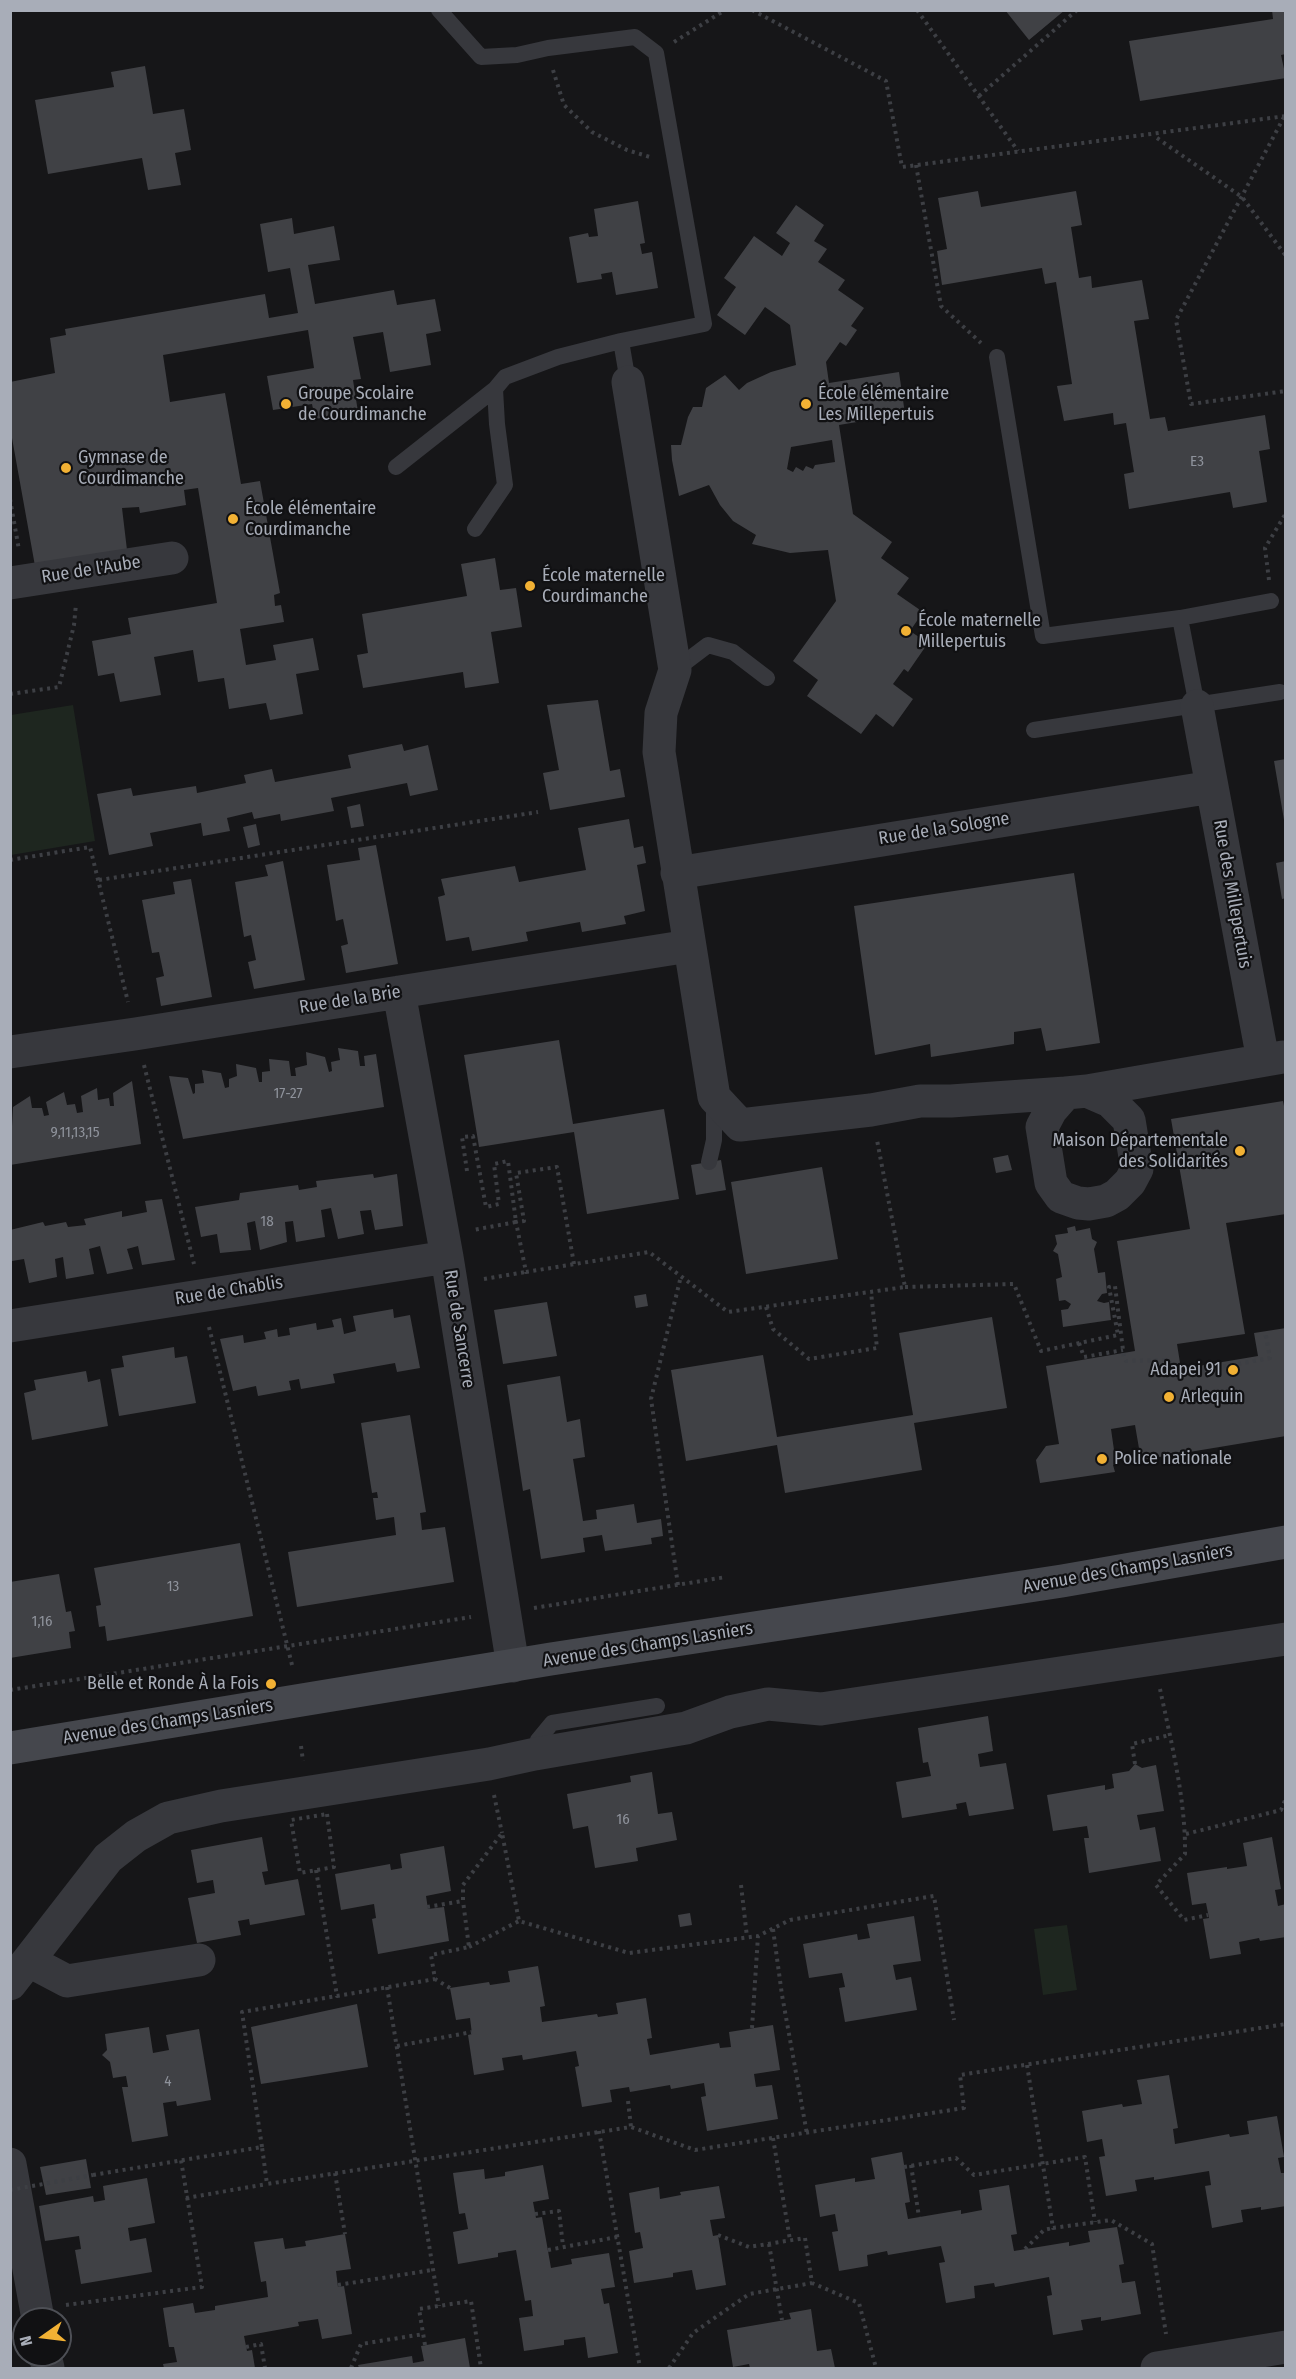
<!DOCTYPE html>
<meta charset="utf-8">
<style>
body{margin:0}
#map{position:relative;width:1296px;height:2379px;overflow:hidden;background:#161618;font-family:"Fira Sans Condensed",sans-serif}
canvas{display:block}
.frame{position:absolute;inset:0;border:12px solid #a8adb8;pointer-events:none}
.north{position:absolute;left:12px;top:2307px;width:60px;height:60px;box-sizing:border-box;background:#111113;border:2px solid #4d4f55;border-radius:50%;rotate:256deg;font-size:16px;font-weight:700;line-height:24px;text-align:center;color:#a8adb8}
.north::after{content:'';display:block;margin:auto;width:21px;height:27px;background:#f2b134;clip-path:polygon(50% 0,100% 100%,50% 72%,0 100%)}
</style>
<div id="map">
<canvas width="1296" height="2379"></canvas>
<div class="frame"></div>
<div class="north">N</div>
</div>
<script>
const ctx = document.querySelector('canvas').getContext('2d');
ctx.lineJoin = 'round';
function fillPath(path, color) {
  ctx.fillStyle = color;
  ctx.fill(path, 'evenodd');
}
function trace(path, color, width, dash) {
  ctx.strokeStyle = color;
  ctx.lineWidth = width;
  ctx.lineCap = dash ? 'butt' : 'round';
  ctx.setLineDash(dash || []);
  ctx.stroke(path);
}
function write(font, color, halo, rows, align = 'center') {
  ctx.font = font + ' "Fira Sans Condensed",sans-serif';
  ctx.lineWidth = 4.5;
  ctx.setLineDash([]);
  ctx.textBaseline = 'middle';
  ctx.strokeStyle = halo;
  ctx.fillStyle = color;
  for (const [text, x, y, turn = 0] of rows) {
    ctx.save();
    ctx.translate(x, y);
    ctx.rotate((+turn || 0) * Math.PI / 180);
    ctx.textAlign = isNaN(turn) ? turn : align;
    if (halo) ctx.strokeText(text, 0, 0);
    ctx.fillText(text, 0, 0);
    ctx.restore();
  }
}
fillPath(new Path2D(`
 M73 705 95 841 11 855V715Z
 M1067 1925 1077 1990 1043 1995 1034 1929Z`), '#1e261f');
fillPath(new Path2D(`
 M1005 10H1065L1029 40Z
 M1272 10H1286V54L1281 55 1286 78 1140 101 1129 41 1273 19Z
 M145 66 153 114 184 109 191 150 175 153 181 185 148 190 142 158 48 174 35 100 114 87 111 72Z
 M978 191 981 207 1076 191 1082 225 1071 227 1079 278 1091 276 1092 288 1142 280 1149 319 1134 321 1150 419 1165 417 1168 431 1265 415 1270 449 1259 451 1267 502 1233 508 1230 492 1129 509 1124 474 1134 472 1126 423 1114 425 1113 413 1064 421 1057 386 1072 384 1056 282 1045 284 1042 268 942 285 937 251 947 249 938 198Z
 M638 201 645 243 640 244 642 254 652 252 658 288 616 295 612 272 601 274 602 279 577 283 569 237 588 233 589 237 598 236 594 209Z
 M796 205 824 225 814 241 827 249 818 262 845 280 838 290 864 308 851 326 857 330 846 346 840 342 826 362 829 383 899 372 905 414 839 425 853 514 892 542 881 558 909 578 897 594 923 612 910 631 928 643 908 672 904 669 893 684 913 699 893 727 876 714 861 734 807 696 818 680 793 661 836 601 828 550 790 553 752 544 756 535 733 521 720 505 709 485 679 496 672 460 671 445H681L688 417 693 407H702L706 388 725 375 739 390 747 383 771 372 796 365 790 325 765 307 745 335 717 315 736 287 724 278 754 236 782 256 790 243 776 233ZM832 440 835 462 815 465 813 469 806 466 803 471 796 467 793 472 787 469 791 447Z
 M292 218 294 234 334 226 340 260 308 265 315 304 394 290 397 305 435 299 441 331 426 334 431 365 390 372 383 332 353 337 361 379 353 380 358 412 315 419 312 404 273 410 267 376 314 368 308 330 163 355 170 402 225 393 241 484 260 481 280 593 274 595 275 606 281 605 284 622 240 629 246 665 276 660 273 645 313 638 319 670 296 674 303 714 270 720 266 703 229 709 224 678 198 682 193 650 154 657 161 695 120 702 114 673 98 676 92 641 131 634 128 618 217 603 198 488 184 490 186 505 140 513 139 507 122 508 127 550 35 566 10 427V382L55 373 50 338 66 335 65 329 265 294 269 318 298 313 290 268 268 272 260 224Z
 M495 558 500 590 516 588 522 627 491 632 499 683 465 688 463 672 363 688 357 655 368 653 362 614 467 596 461 564Z
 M598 700 610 771 620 769 625 797 550 810 543 773 559 770 547 705Z
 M402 744 404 751 428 745 438 790 410 796 407 783 331 798 334 811 281 821 280 814 254 819 252 812 227 818 230 831 203 836 201 823 150 833 153 846 109 855 97 794 131 788 133 796 196 786 197 793 246 783 244 775 272 769 275 782 351 768 348 755Z
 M1286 759V820H1284L1274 761Z
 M360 804 364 826 351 828 347 807Z
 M629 819 634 848 643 846 646 863 637 865 645 911 624 916 626 924 582 932 580 922 526 932 528 941 472 951 469 937 446 941 438 897 445 895 441 879 515 866 519 882 586 870 578 828Z
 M256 824 260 845 248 848 243 827Z
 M376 845 398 964 346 973 341 946 348 944 343 919 336 921 327 865 360 860 358 848Z
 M283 861 305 980 254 989 248 962 256 960 251 935 244 937 235 882 268 876 265 865Z
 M1286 861V898L1282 899 1276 863Z
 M1074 873 1100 1043 1046 1051 1041 1028 1014 1032V1044L931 1057 930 1044 875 1055 854 906Z
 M191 879 212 997 161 1006 156 978 164 976 159 952 152 953 142 900 175 894 173 882Z
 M559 1040 573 1124 664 1109 679 1199 587 1214 574 1132 479 1147 464 1055Z
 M338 1048 358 1051 360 1066H365L364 1056 376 1054 384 1107 183 1139 169 1076 188 1078 193 1094 195 1093V1084L204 1083 202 1070 221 1073 225 1088 229 1087V1079L237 1076 236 1064 256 1068 259 1082H262V1072L270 1071 269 1059 289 1061 291 1076H296L295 1068 307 1065 306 1052 325 1057 329 1072 332 1071 331 1062 340 1060Z
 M132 1081 141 1144 10 1165 13 1107 30 1096 32 1108H42L44 1116 49 1115 46 1102 64 1092 67 1105 75 1104 77 1113 83 1112 81 1096 97 1088 98 1100 109 1098 110 1106H114L113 1093Z
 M1283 1101 1286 1116V1214L1226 1223 1245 1334 1177 1344 1181 1369 1258 1356 1254 1333 1286 1328V1436L1141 1460 1135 1425 1111 1429 1116 1464 1113 1465 1115 1472 1040 1483 1036 1460 1046 1446 1059 1444 1046 1366 1135 1351 1117 1241 1190 1229 1171 1119Z
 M1008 1155 1012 1170 996 1173 993 1158Z
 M721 1160 726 1190 696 1195 691 1165Z
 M822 1167 838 1259 746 1274 731 1182Z
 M373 1174 374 1178 397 1174 403 1226 375 1230 371 1210 360 1211 364 1234 338 1239 331 1208 321 1210 325 1237 296 1242 293 1221 285 1222 287 1242 260 1250 255 1221 247 1223 251 1250 220 1253 217 1234 201 1237 195 1207 239 1200 240 1193 298 1185 299 1190 317 1187 316 1181Z
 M162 1199 175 1260 142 1265 138 1246 127 1249 133 1269 107 1274 100 1246 89 1249 94 1274 66 1279 63 1257 55 1259 57 1277 29 1283 24 1259 12 1261 10 1230 43 1222 45 1226 66 1222 68 1227 86 1225 84 1219 122 1211V1217L147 1212 145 1201Z
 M1075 1226 1076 1231 1090 1228 1092 1239 1097 1242 1094 1249 1098 1273 1105 1272 1107 1293 1102 1294 1097 1301 1104 1303 1109 1302 1111 1320 1063 1327 1061 1310 1068 1309 1071 1304 1065 1300 1059 1301 1056 1279 1062 1277 1058 1254 1053 1251 1057 1244 1055 1235 1068 1233 1067 1228Z
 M646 1294 648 1306 636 1308 634 1296Z
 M547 1302 557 1356 503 1364 494 1310Z
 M393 1309 394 1318 410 1315 420 1368 397 1372 395 1363 333 1374 335 1383 301 1389 299 1379 289 1381 291 1390 258 1396 256 1386 233 1391 220 1339 243 1335 244 1343 266 1339 264 1332 277 1329 278 1337 290 1335 289 1328 316 1323 317 1330 334 1327 332 1320 341 1318 344 1334 356 1331 353 1316Z
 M992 1317 1007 1408 914 1423 922 1470 785 1493 777 1445 686 1461 671 1370 763 1355 777 1437 913 1415 899 1333Z
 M174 1347 175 1358 187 1356 196 1403 119 1416 111 1369 124 1367 122 1356Z
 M86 1371 88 1382 100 1379 108 1426 32 1440 24 1393 36 1390 34 1380Z
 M560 1376 567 1422 580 1419 585 1457 573 1459 583 1521 597 1519 596 1510 634 1504 637 1523 661 1519 663 1536 651 1538 652 1544 605 1551 602 1535 583 1538 585 1552 541 1559 530 1489 523 1491 507 1385Z
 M410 1415 426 1512 420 1513 422 1530 445 1527 454 1582 297 1607 288 1552 396 1535 394 1517 376 1520 373 1498H378L377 1492 372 1493 361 1423Z
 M240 1543 253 1616 107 1641 105 1626 99 1627 96 1606 101 1605 94 1568Z
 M59 1574 66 1612 71 1611 75 1631 69 1632 71 1648 10 1658V1582Z
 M988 1716 993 1751 978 1754 980 1767 1006 1763 1014 1809 969 1816 966 1802 956 1804 957 1809 902 1818 896 1782 931 1776 928 1762 923 1763 918 1728Z
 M1135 1764 1142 1768 1156 1765 1164 1811 1137 1815 1140 1830 1155 1827 1161 1861 1089 1873 1084 1838H1089L1087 1826 1053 1831 1047 1795 1105 1785V1790L1114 1788 1112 1774 1129 1771Z
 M652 1772 658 1814 672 1812 677 1840 636 1848 638 1861 595 1868 588 1826 573 1829 567 1794 631 1782 630 1776Z
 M262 1837 268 1871 262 1872 265 1885 298 1879 305 1915 250 1925 249 1919 238 1921 241 1935 197 1943 188 1898 215 1893 213 1880 197 1883 191 1850Z
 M1272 1837 1281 1889 1275 1890 1278 1906 1286 1904V1937L1260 1941 1259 1938 1239 1942 1241 1954 1210 1959 1203 1919 1209 1918 1206 1903 1192 1905 1187 1873 1227 1867V1869L1247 1866 1243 1843Z
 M444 1846 451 1891 426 1896 428 1909 444 1907 449 1941 378 1954 372 1919 376 1918 374 1904 341 1910 335 1874 390 1864 391 1870 402 1868 400 1854Z
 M690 1913 692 1925 680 1927 678 1915Z
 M914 1916 921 1961 893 1965 896 1980 911 1977 917 2010 845 2022 839 1988 845 1987 842 1973 809 1978 803 1944 857 1934 858 1940 870 1938 867 1924Z
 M538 1966 545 2006 540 2007 542 2022 597 2014 598 2017 618 2014 616 2003 646 1998 652 2038 647 2039 650 2055 719 2043 720 2048 731 2047 729 2032 773 2025 780 2070 754 2074 756 2087 772 2085 778 2119 707 2131 701 2097 706 2096 704 2083 671 2089 670 2085 630 2092 629 2087 610 2090 612 2102 582 2107 575 2067 579 2066 576 2051 523 2060 522 2055 502 2058 504 2070 474 2075 468 2035 472 2034 470 2018 456 2020 450 1988 489 1982 490 1985 510 1982 508 1971Z
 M357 2004 368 2067 261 2084 251 2027Z
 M149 2027 153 2053 169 2050 166 2035 199 2029 211 2100 177 2106 176 2101 163 2103 168 2136 132 2142 122 2087H128L126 2076 113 2078 110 2062 102 2055 107 2050 105 2034Z
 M1169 2075 1178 2128 1173 2129 1175 2144 1229 2134 1230 2137 1249 2134 1247 2121 1277 2116 1284 2157 1278 2158 1281 2173H1286V2206L1261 2210V2207L1241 2210 1243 2222 1212 2228 1205 2186 1211 2185 1209 2171 1154 2180V2177L1135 2180 1137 2191 1106 2196 1099 2157 1105 2156 1102 2139 1087 2142 1082 2111 1122 2104 1123 2107 1142 2104 1137 2080Z
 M902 2152 910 2202 905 2203 908 2219 961 2210V2214L982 2210 979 2190 1009 2185 1017 2234 1011 2235 1014 2251 1069 2242V2246L1090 2242 1088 2231 1117 2227 1124 2264 1119 2265 1122 2283 1135 2281 1141 2314 1101 2321V2317L1081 2320 1083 2330 1053 2335 1047 2296 1052 2295 1049 2277 995 2287 994 2283 974 2286 975 2298 946 2303 939 2263 945 2262 941 2246 888 2255 887 2251 867 2255 868 2266 839 2271 832 2232 838 2231 835 2214 820 2217 815 2185 855 2178V2182L875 2179 871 2158Z
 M86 2159 91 2188 46 2195 40 2167Z
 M543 2165 549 2199 533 2202 536 2218 542 2217 551 2268 572 2264 571 2259 609 2253 615 2287 601 2289 604 2304 609 2303 618 2353 588 2358 585 2337 564 2340V2345L524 2351 519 2318 533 2316 531 2300 525 2301 516 2250 498 2253V2257L458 2264 453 2232 468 2229 465 2213 459 2214 453 2173 484 2169 485 2179 505 2176V2172Z
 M147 2178 155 2223 128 2228 130 2241 146 2238 152 2272 81 2284 75 2250 81 2249 79 2236 45 2241 39 2206 93 2196 94 2202 105 2200 103 2186Z
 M719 2186 725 2218 710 2220 713 2236 718 2235 726 2285 696 2290 692 2270 673 2273V2277L634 2283 629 2251 643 2248 640 2232 635 2233 629 2193 659 2187 660 2199 681 2195 680 2192Z
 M345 2234 351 2269 336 2271 338 2287 344 2286 352 2334 322 2339 318 2319 298 2322 299 2326 244 2336 247 2351 252 2350 255 2368H164L163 2364 177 2362 174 2347H169L163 2308 193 2303 195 2313 215 2310V2306L268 2297 266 2281 261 2282 254 2242 283 2238 285 2249 306 2246 305 2241Z
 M811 2309 817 2351 831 2349 835 2368H750L749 2364 733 2367 727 2330 791 2319 789 2313Z
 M465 2338 470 2368H359L358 2365 412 2356 413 2363 424 2361 421 2346Z`), '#404145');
trace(new Path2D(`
 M752 10 886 81 902 167 1286 116
 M917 10 1018 151
 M674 42 725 10
 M553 70 564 105 592 132 627 150 650 157
 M979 96 1077 10
 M1284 117 1176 320 1191 404 1286 391
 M1157 138 1242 197 1286 256
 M916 165 941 306 981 343
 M10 499 19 550
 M1269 580 1265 548 1286 513
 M10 694 59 687 74 625 76 604
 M10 860 90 847 128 1002
 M99 880 538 812
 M144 1065 194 1264
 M467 1171 462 1137 473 1136 486 1207 499 1204 494 1164 508 1161 516 1222 473 1230
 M574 1264 557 1167 516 1173 524 1221 516 1222 526 1272 649 1252 728 1312 905 1287 877 1140
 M484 1279 526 1272
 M905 1287 1014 1284 1041 1351 1118 1335 1109 1287 1115 1286 1124 1358 1126 1361 1169 1360 1172 1376 1270 1358 1265 1331
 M766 1307 773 1329 809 1359 877 1348 871 1292
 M209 1327 293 1669
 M1079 1343 1084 1357 1123 1350
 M678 1585 651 1399 681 1276
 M534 1608 726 1577
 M1160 1689C1171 1741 1186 1801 1185 1854L1156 1885 1184 1920 1208 1915
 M10 1690 471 1617
 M301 1746 303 1761
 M1135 1764 1132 1744 1170 1735
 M494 1795 502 1833
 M327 1814 334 1867 300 1873 291 1820Z
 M1186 1834 1281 1810 1286 1798
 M316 1870 337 1996 435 1979
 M741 1885 747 1937
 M427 1907 463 1901V1885L502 1833 519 1921 629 1953 758 1936 790 1920 934 1896 954 2020
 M773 1929 782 1995 807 2134
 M469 1947 519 1921
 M387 1987 439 2306
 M450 1988 435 1979 431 1955 469 1947 463 1901
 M752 2028 758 1936
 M397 2046 472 2032
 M1027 2065 1053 2228 1111 2220 1152 2244 1166 2334
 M628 2101 631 2127
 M599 2131 640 2368
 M773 2138 790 2240
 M262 2147 242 2012 337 1996
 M911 2165 919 2217
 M904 2167 956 2158 974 2175 1085 2157 1095 2222
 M335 2173 345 2234
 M93 2175 262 2147 267 2184 631 2127 695 2150 964 2108 960 2075 1286 2024
 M186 2198 267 2184
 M535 2214 559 2211 563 2246
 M718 2235 749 2247 805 2238 812 2283 859 2303 876 2368
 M769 2244 782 2320
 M1025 2249 1044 2230 1053 2228
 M548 2250 617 2237
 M338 2285 432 2270
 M66 2305 202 2287 181 2160
 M425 2345 419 2309 471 2301 481 2368
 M246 2347 261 2344 265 2368
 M351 2368 361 2344 424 2334
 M669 2368 693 2333 749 2294 812 2283`), '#3d3f44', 4, [3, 4.5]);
trace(new Path2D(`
 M439 10 481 57 517 55 548 48 635 37 656 53 704 324 621 341 628 382
 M997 357 1043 636 1180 618 1197 706
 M396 467 495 389
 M475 529 505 485 497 424 495 389 505 377 558 357 621 341
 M1180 618 1271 601
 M675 670 708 645 733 652 767 678
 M1034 730 1280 692
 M709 1162 714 1140V1100
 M535 1754 538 1740 552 1723 657 1706`), '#37383d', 16);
trace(new Path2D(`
 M628 382 675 670 661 713 659 752 714 1097 740 1125 871 1110 920 1101H951L1066 1093
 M10 583 172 558
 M1197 706 1263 1060
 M677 873 1212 787
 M399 992 447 1257 513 1666
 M10 1052 135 1034 689 946
 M1087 1091 1110 1101 1129 1120 1137 1169 1130 1182 1117 1195 1106 1201 1089 1204 1078 1203 1061 1197 1051 1183 1042 1127 1051 1110 1066 1093Z
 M1087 1091 1283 1057
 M10 1326 447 1257
 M29 1961 67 1981 199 1960
 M10 1984 108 1858 136 1836 168 1818 221 1806 489 1764 535 1754 686 1728 730 1712 768 1704 821 1709 1286 1639
 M10 2164 38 2319
 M45 2355 48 2368
 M1157 2368 1286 2347`), '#37383d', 33);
trace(new Path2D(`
 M10 1748 551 1659 1062 1581 1286 1542`), '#45474d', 33);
trace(new Path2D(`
 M10 2190 93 2175`), '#3d3f44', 4, [3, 4.5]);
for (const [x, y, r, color] of [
 [286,404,6,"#f2b134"],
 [806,404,6,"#f2b134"],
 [66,468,6,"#f2b134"],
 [233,519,6,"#f2b134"],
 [530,586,6,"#f2b134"],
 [906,631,6,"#f2b134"],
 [1240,1151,6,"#f2b134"],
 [1233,1370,6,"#f2b134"],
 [1169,1397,6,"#f2b134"],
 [1102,1459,6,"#f2b134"],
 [271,1684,6,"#f2b134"]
]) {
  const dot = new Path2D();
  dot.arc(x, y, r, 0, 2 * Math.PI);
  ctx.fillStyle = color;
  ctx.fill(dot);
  trace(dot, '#111113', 2);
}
write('15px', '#8e929b', null, [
 ["E3",1197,462],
 ["17-27",288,1094],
 ["9,11,13,15",75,1133],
 ["18",267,1222],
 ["13",173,1587],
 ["1,16",42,1622],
 ["16",623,1820],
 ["4",168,2082]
]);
write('18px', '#a8adb8', '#111113', [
 ["Groupe Scolaire",298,394],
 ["de Courdimanche",298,415],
 ["École élémentaire",818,394],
 ["Les Millepertuis",818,415],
 ["Gymnase de",78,458],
 ["Courdimanche",78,479],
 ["École élémentaire",245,509],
 ["Courdimanche",245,530],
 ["École maternelle",542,576],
 ["Courdimanche",542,597],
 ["École maternelle",918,621],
 ["Millepertuis",918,642],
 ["Maison Départementale",1228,1141,"right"],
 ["des Solidarités",1228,1162,"right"],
 ["Adapei 91",1221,1370,"right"],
 ["Arlequin",1181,1397],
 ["Police nationale",1114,1459],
 ["Belle et Ronde À la Fois",259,1684,"right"]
], 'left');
write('18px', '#a8adb8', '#111113', [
 ["Rue de l'Aube",91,570,-9],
 ["Rue de la Sologne",944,829,-9],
 ["Rue des Millepertuis",1232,894,80],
 ["Rue de la Brie",350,1000,-9],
 ["Rue de Chablis",229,1291,-9],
 ["Rue de Sancerre",459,1329,81],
 ["Avenue des Champs Lasniers",1128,1569,-10],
 ["Avenue des Champs Lasniers",648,1645,-9],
 ["Avenue des Champs Lasniers",168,1722,-9]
]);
</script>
